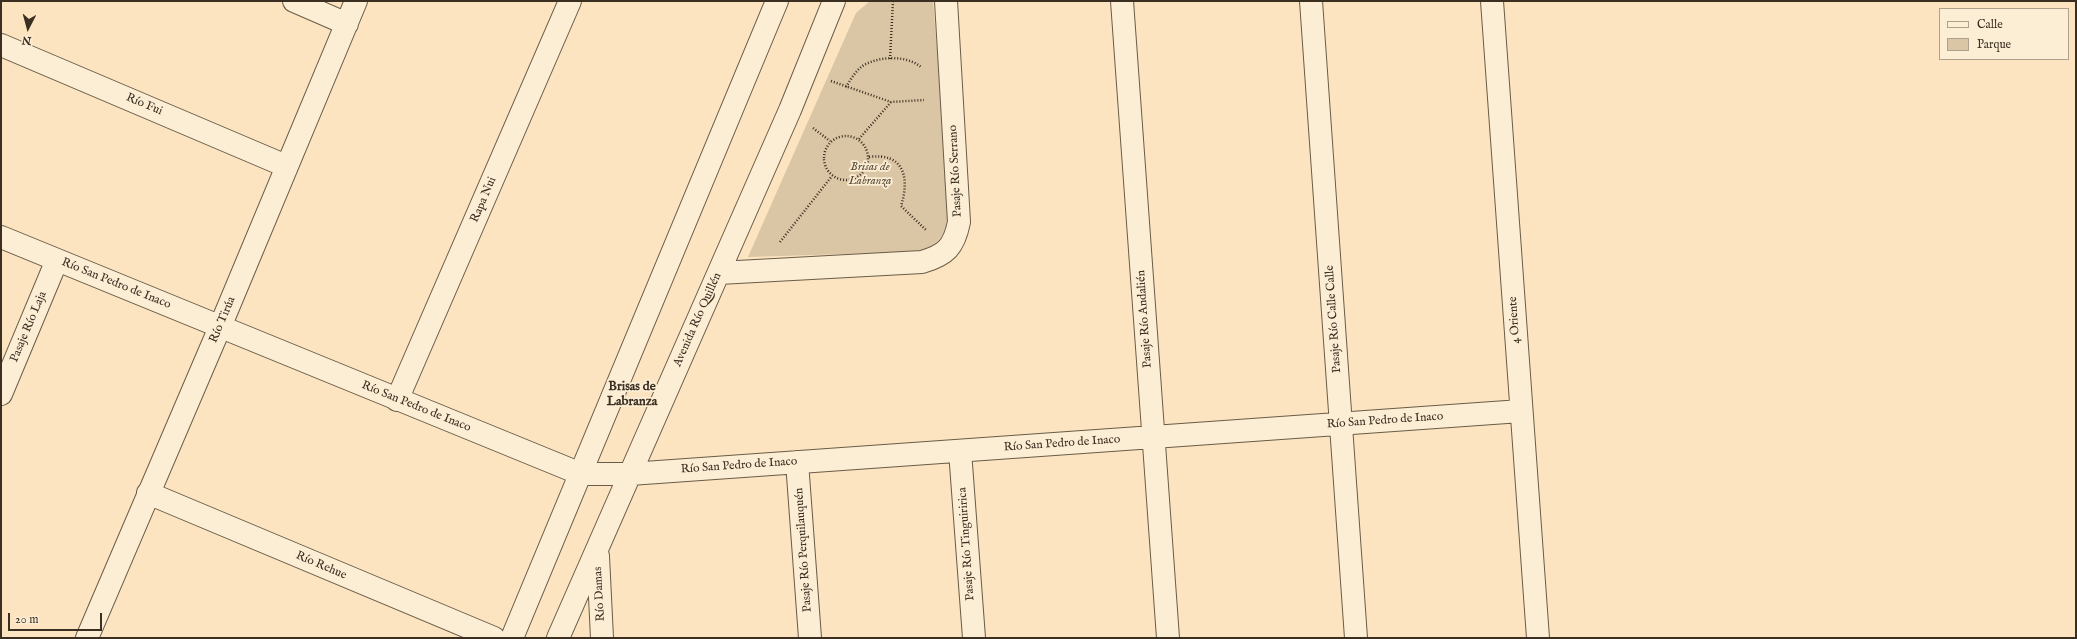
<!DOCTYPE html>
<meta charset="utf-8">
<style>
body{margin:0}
#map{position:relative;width:2077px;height:639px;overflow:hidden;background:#fbe4bf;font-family:"IM FELL English",serif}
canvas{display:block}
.frame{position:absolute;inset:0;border:2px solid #3a2f21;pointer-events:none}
.legend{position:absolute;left:1939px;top:8px;width:130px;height:52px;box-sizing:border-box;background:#fcedd5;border:1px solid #aea18d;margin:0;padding:5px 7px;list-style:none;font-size:12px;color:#3a2f21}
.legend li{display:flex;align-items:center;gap:8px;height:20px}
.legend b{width:20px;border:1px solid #aea18d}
.north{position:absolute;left:8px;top:8px;width:40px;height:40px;-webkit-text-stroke:3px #fcedd5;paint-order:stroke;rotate:186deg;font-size:11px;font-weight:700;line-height:16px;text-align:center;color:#3a2f21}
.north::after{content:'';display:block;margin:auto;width:14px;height:18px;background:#3a2f21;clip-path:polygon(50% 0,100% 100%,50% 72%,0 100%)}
.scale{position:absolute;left:8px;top:613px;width:94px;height:18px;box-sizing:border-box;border:2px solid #3a2f21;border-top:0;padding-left:5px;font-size:12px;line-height:14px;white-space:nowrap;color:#3a2f21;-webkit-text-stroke:3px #fcedd5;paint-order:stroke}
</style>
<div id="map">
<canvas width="2077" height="639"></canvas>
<div class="frame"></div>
<ul class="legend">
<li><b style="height:5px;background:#fcedd5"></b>Calle</li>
<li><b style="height:11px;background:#dac5a4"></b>Parque</li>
</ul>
<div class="north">N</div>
<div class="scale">20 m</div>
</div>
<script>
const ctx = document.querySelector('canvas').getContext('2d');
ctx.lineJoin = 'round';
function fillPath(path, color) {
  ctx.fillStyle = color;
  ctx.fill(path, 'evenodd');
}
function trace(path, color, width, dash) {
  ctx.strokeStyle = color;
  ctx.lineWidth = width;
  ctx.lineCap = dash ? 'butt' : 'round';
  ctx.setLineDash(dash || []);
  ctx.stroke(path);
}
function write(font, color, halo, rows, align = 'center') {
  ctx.font = font + ' "IM FELL English",serif';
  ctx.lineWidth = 3.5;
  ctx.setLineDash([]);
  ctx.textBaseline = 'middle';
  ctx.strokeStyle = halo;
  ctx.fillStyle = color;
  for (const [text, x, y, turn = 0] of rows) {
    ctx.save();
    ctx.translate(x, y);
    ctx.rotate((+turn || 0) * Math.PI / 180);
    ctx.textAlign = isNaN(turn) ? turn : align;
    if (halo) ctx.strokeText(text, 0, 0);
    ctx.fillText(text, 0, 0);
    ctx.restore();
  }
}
fillPath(new Path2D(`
 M870 1H933L951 214C946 236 935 249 912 252L748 257 856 13Z`), '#dac5a4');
const street = new Path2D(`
 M294 1 347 24
 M1122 1 1168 638
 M1311 1 1356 638
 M1492 1 1538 638
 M1 45 286 166
 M1 237 581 474H630L1521 411
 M719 273 922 262C946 255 954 247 959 222L946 1
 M1 394 57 260
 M397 400 570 1
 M960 451 974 638
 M797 462 810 638
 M148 493 494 638
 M598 556 602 638
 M87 638 220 327 356 1
 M512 638 777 1
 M558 638 790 110 834 1`);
trace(street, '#6a5c48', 24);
trace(new Path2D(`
 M890 59 893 1
 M831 81 891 102 924 100
 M846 87C851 79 856 70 864 65 881 56 906 55 921 67
 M813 128 830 141
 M824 158a22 22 0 1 1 44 0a22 22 0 1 1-44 0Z
 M859 139 891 102
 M869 157C904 152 910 178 901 206L926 230
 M780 242 832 176`), '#3a2f21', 2.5, [1, 2]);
trace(street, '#fcedd5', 22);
write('12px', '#3a2f21', '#fcedd5', [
 ["Río Fui",144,105,23],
 ["Pasaje Río Serrano",956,171,-93],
 ["Rapa Nui",484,200,-67],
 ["Río San Pedro de Inaco",116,284,22],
 ["Pasaje Río Andalién",1145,319,-94],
 ["Pasaje Río Calle Calle",1334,319,-94],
 ["Río Tirúa",223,320,-67],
 ["Avenida Río Quillén",698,320,-66],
 ["4 Oriente",1515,320,-94],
 ["Pasaje Río Laja",29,327,-67],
 ["Río San Pedro de Inaco",416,407,22],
 ["Río San Pedro de Inaco",1385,421,-4],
 ["Río San Pedro de Inaco",1062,444,-4],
 ["Río San Pedro de Inaco",739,466,-4],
 ["Pasaje Río Tinguiririca",967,544,-94],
 ["Pasaje Río Perquilauquén",804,550,-94],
 ["Río Rehue",321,566,23],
 ["Río Damas",600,594,-93]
]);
write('italic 12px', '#5a4d3b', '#fcedd5', [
 ["Brisas de",870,168],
 ["Labranza",870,182]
]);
write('bold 13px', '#3a2f21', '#fcedd5', [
 ["Brisas de",632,387],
 ["Labranza",632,402]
]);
</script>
